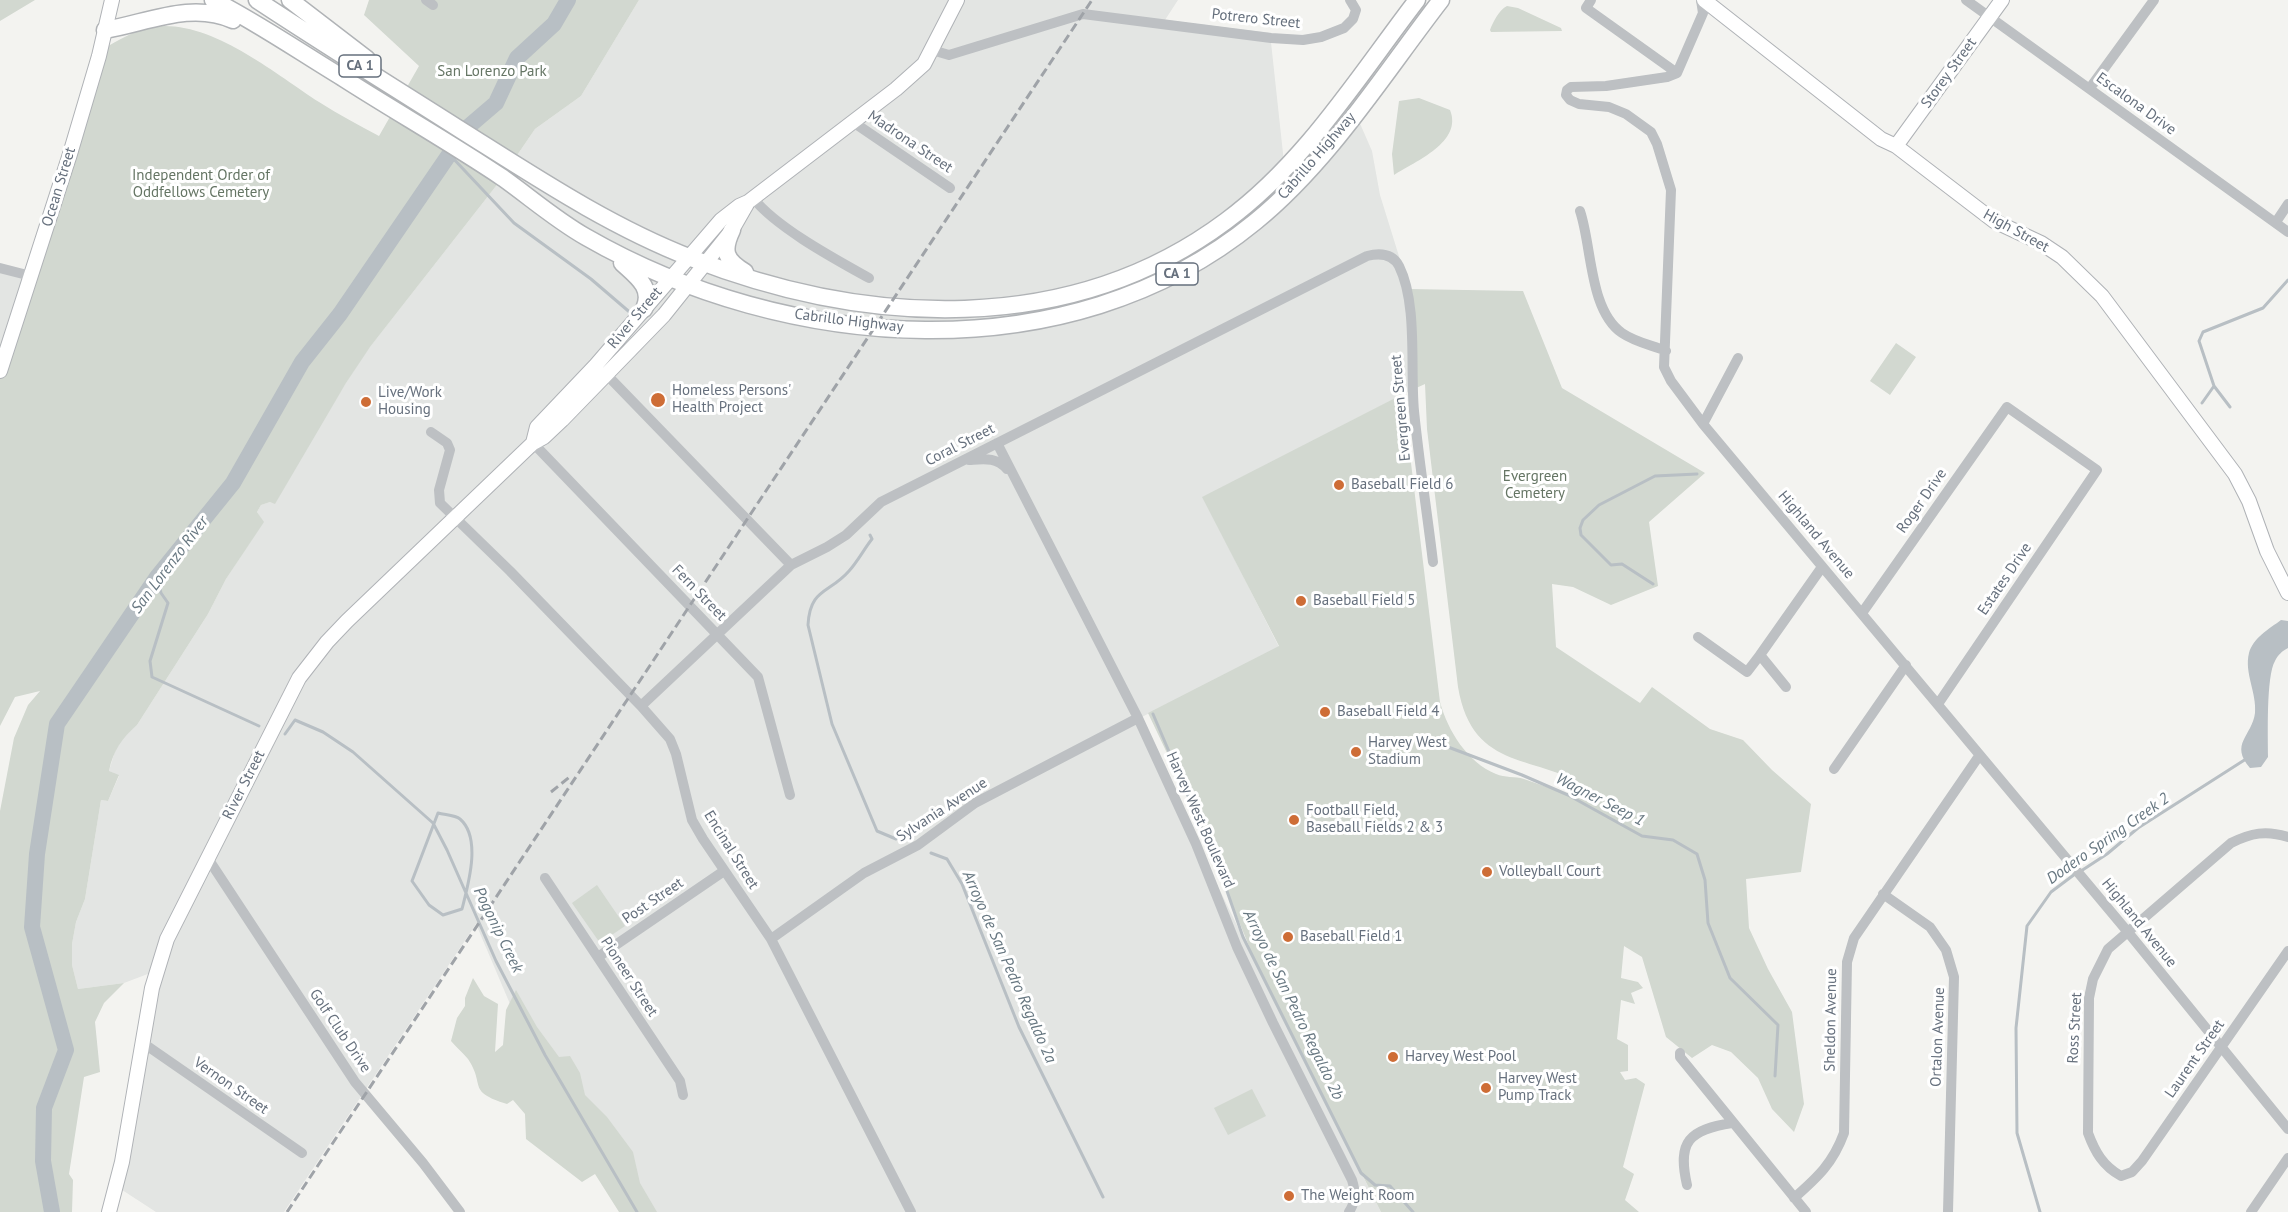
<!DOCTYPE html>
<style>
body{margin:0}
canvas{display:block;background:#f3f3f0}
</style>
<canvas width="2288" height="1212"></canvas>
<script>
const ctx = document.querySelector('canvas').getContext('2d');
ctx.lineJoin = 'round';
function fillPath(path, color) {
  ctx.fillStyle = color;
  ctx.fill(path, 'evenodd');
}
function trace(path, color, width, dash) {
  ctx.strokeStyle = color;
  ctx.lineWidth = width;
  ctx.lineCap = dash ? 'butt' : 'round';
  ctx.setLineDash(dash || []);
  ctx.stroke(path);
}
function write(font, color, halo, rows, align = 'center') {
  ctx.font = font + ' "PT Sans",sans-serif';
  ctx.lineWidth = 6;
  ctx.setLineDash([]);
  ctx.textBaseline = 'middle';
  ctx.strokeStyle = halo;
  ctx.fillStyle = color;
  for (const [text, x, y, turn = 0] of rows) {
    ctx.save();
    ctx.translate(x, y);
    ctx.rotate((+turn || 0) * Math.PI / 180);
    ctx.textAlign = isNaN(turn) ? turn : align;
    if (halo) ctx.strokeText(text, 0, 0);
    ctx.fillText(text, 0, 0);
    ctx.restore();
  }
}
fillPath(new Path2D(`
 M639 0H1178L1165 20 1270 33 1286 181 1318 146 1351 103 1372 151 1380 195 1411 295 1414 389 1203 497 1279 647 1136 720 1292 1037 1381 1212H646L513 1011 476 924 284 1212H156L116 1186 153 972 124 983 78 989 72 965V944L76 922 85 899 101 800 108 801 119 776 109 771 115 751 126 734 137 725 208 614 226 579 263 522 257 512 261 505 270 502 275 503 318 428 362 357 496 186 535 129 581 96Z
 M0 265 33 273 0 357Z`), '#e3e5e3');
fillPath(new Path2D(`
 M0 0H35L0 21Z
 M369 0H639L581 96 535 129 496 186 370 347 346 383 275 504 270 502 261 505 257 512 264 522 226 579 208 614 137 725C122 738 113 751 109 771L119 775 108 801 101 800 85 899 76 922 72 944V965L78 989 124 983 104 1003 95 1022 100 1072 84 1077 69 1174 73 1180 72 1212H0V811L14 738 28 705 40 691 15 697 0 726V357L102 49C119 41 133 30 152 27 209 18 274 73 319 102 339 115 359 125 379 136L419 66 364 15Z
 M1507 6 1518 8 1561 28 1562 31 1491 32 1490 30C1493 22 1499 10 1507 6Z
 M1419 98 1450 110C1463 142 1416 161 1394 175L1392 154 1399 101Z
 M1409 289 1523 291 1562 388 1705 473 1649 522 1658 586 1611 605 1573 587 1552 584 1556 647 1640 703 1652 687 1710 729 1743 740 1772 770 1811 804 1801 872 1746 879 1749 928 1768 969 1792 1012 1804 1104 1794 1132 1772 1109 1758 1078 1731 1052 1712 1045 1692 1058 1666 1037 1642 957 1624 946 1621 978 1638 982 1643 988 1631 993 1635 1004 1621 1000 1617 1039 1628 1045V1071L1620 1072 1625 1080 1636 1078 1645 1084 1623 1167 1634 1174 1625 1200 1639 1212H1381L1255 961 1194 810 1148 713 1279 646 1202 497 1405 393 1407 430 1440 702C1448 731 1467 762 1496 774 1505 778 1515 776 1524 779 1543 786 1562 792 1582 799L1593 791C1539 752 1473 775 1458 687L1427 429 1425 384 1414 389Z
 M1896 343 1916 357 1890 395 1870 381Z
 M597 885 625 926 600 943 572 903Z
 M473 978 484 996 498 1004 495 1052 503 1045 506 1010 516 990 537 1027 559 1057 570 1056 580 1073 585 1095 607 1117 633 1152 640 1183 657 1212H619L595 1174 582 1182 526 1139 525 1114 513 1100 507 1104C466 1091 486 1086 468 1059 463 1053 456 1047 451 1041L457 1018 465 1006V998Z
 M1252 1089 1266 1116 1228 1135 1214 1108Z`), '#d2d8d0');
fillPath(new Path2D(`
 M2281 620 2288 621V648C2282 651 2278 655 2275 661 2266 676 2268 737 2268 757L2261 767 2250 768C2229 744 2252 736 2255 713 2257 693 2244 673 2249 653 2253 638 2269 629 2281 620Z`), '#b8bfc4');
trace(new Path2D(`
 M449 154 514 223 591 279 633 315
 M2214 386 2230 407
 M2202 403 2214 386 2199 341 2203 332 2263 308 2288 280
 M870 535 872 539C864 549 858 561 849 571 829 594 810 588 808 625L832 724 877 831 896 839
 M157 577 161 593 168 603 150 661 152 677 259 726
 M1653 584 1622 564 1611 565 1581 535 1580 528 1583 520 1599 505 1655 476 1697 474
 M1153 714 1220 871 1243 937 1361 1173 1375 1185 1390 1186 1413 1212
 M285 734 295 720 323 732 353 752 433 823 447 850 496 961 545 1055 637 1212
 M1427 744 1448 747 1522 775 1568 795 1642 836 1673 840 1697 854 1705 880 1708 923 1730 978 1778 1025 1775 1076
 M438 813C445 815 455 815 460 819 482 838 468 885 462 909L443 915 429 905 412 881Z
 M931 853 947 859 962 884 1019 1027 1103 1197
 M2081 871 2107 854 2138 828 2246 759
 M2040 1212 2017 1133 2016 1028 2027 926 2051 892 2075 874`), '#b8bfc4', 3);
trace(new Path2D(`
 M52 1212 43 1161 44 1108 66 1050 32 927 37 854 57 724 157 577 233 483 302 362 340 314 468 127 496 103 517 58 554 24 568 0`), '#b8bfc4', 16);
const major = new Path2D(`
 M1704 0 1881 139 1896 146 1994 221 2041 243 2062 257 2102 296 2235 474 2249 501 2267 551 2288 593
 M1896 146 2002 0
 M0 371 70 154 99 56 112 0
 M533 443 537 427 596 365 721 220 739 206 748 202 896 89 924 64 957 0
 M109 1212 122 1162 152 988 167 939 299 678 327 642 347 621 533 443 544 437 562 420 664 315 732 230 748 202`);
const highway = new Path2D(`
 M213 0C258 23 300 52 343 78 396 112 451 143 503 178 531 198 556 220 586 237 786 352 1068 375 1255 222 1329 162 1383 75 1441 0
 M257 0C325 45 395 88 464 132 537 178 611 227 691 258 865 326 1069 338 1226 221 1305 163 1358 77 1417 0
 M290 0 367 59
 M105 30C147 23 191 1 233 20
 M732 230C722 251 725 260 745 272
 M622 263C636 276 654 288 644 309`);
trace(major, '#afb2b6', 16);
trace(highway, '#b0b3b6', 19);
trace(new Path2D(`
 M426 0 433 5
 M1591 0 1586 8 1677 73
 M1701 0 1703 13 1677 73 1667 77 1606 86 1571 87 1567 90 1566 95 1570 100 1579 104 1609 107 1626 114 1651 132 1657 144 1671 190 1664 367 1671 381 1703 424 2127 931 2288 1129
 M1966 0 2288 232
 M932 50 949 55 1083 14 1271 38 1303 40 1321 37 1344 28 1353 19 1356 10 1350 0
 M2090 88 2154 0
 M853 122 950 188
 M753 198C777 228 835 259 869 278
 M1580 211C1592 246 1589 310 1622 333 1635 342 1651 345 1666 351
 M2276 222 2288 204
 M0 268 31 276
 M606 374 791 565
 M1703 424 1738 358
 M431 432 447 443 450 450 439 490 440 503 510 571 641 706 670 739 676 754 692 820 703 839 771 939 911 1212
 M533 443 758 677 790 795
 M997 443 1138 718 1196 844 1237 947 1273 1023 1352 1180C1356 1193 1356 1201 1349 1212
 M969 460C985 459 996 457 1007 469
 M1862 613 2007 407 2097 470 1938 704
 M1698 637 1747 672 1760 655 1786 687
 M1760 655 1822 567
 M641 706 791 565 827 547 846 535 881 502 1367 256C1379 253 1392 253 1399 266 1418 304 1410 369 1414 411 1419 461 1427 512 1433 562
 M1834 769 1906 665
 M2288 837C2266 830 2251 833 2231 843L2108 949 2093 979 2089 998 2088 1133C2095 1152 2103 1166 2121 1176L2132 1172 2142 1161 2288 951
 M207 857 355 1082 423 1163 460 1212
 M545 878 680 1081 683 1095
 M1883 894 1930 927 1946 950 1954 977 1948 1212
 M771 939 864 873 918 845 975 803 1138 718
 M598 957 724 871
 M143 1043 302 1153
 M1680 1053V1057L1806 1212
 M1687 1185C1677 1141 1689 1130 1732 1123
 M1794 1198C1818 1177 1833 1163 1844 1133L1847 962 1854 938 1979 756
 M2251 1212 2288 1158`), '#bdc0c3', 10);
trace(major, '#fff', 14);
trace(highway, '#fff', 16);
trace(new Path2D(`
 M551 792 572 775
 M287 1212 1092 0`), '#9fa3a8', 3, [9, 4.5]);
for (const [x, y, r, color] of [
 [658,400,8,"#ce6d36"],
 [366,402,6,"#ce6d36"],
 [1339,485,6,"#ce6d36"],
 [1301,601,6,"#ce6d36"],
 [1325,712,6,"#ce6d36"],
 [1356,752,6,"#ce6d36"],
 [1294,820,6,"#ce6d36"],
 [1487,872,6,"#ce6d36"],
 [1288,937,6,"#ce6d36"],
 [1393,1057,6,"#ce6d36"],
 [1486,1088,6,"#ce6d36"],
 [1289,1196,6,"#ce6d36"]
]) {
  const dot = new Path2D();
  dot.arc(x, y, r, 0, 2 * Math.PI);
  ctx.fillStyle = color;
  ctx.fill(dot);
  trace(dot, '#fff', 2);
}
for (const [x, y, w] of [
 [360,66,42],
 [1177,274,42]
]) {
  const box = new Path2D();
  box.roundRect(x - w / 2, y - 11, w, 22, 4.5);
  ctx.fillStyle = '#fff';
  ctx.fill(box);
  trace(box, '#66707d', 1.5);
}
write('bold 14px', '#66707d', null, [
 ["CA 1",360,66],
 ["CA 1",1177,274]
]);
write('15px', '#66707d', '#fff', [
 ["Potrero Street",1256,19,6],
 ["Storey Street",1949,73,-54],
 ["Escalona Drive",2136,104,36],
 ["Madrona Street",910,142,34],
 ["Cabrillo Highway",1317,156,-49],
 ["Ocean Street",59,187,-73],
 ["High Street",2016,231,29],
 ["River Street",635,318,-50],
 ["Cabrillo Highway",849,321,7],
 ["Evergreen Street",1401,408,-95],
 ["Coral Street",960,445,-27],
 ["Roger Drive",1922,501,-55],
 ["Highland Avenue",1816,535,50],
 ["Estates Drive",2005,579,-56],
 ["Fern Street",699,593,46],
 ["River Street",244,785,-63],
 ["Sylvania Avenue",942,810,-33],
 ["Harvey West Boulevard",1200,820,66],
 ["Encinal Street",731,850,58],
 ["Post Street",653,901,-34],
 ["Highland Avenue",2139,923,51],
 ["Pioneer Street",629,977,57],
 ["Sheldon Avenue",1831,1020,-89],
 ["Ross Street",2075,1028,-87],
 ["Golf Club Drive",340,1031,56],
 ["Ortalon Avenue",1938,1037,-88],
 ["Laurent Street",2195,1059,-55],
 ["Vernon Street",231,1086,35]
]);
write('15px', '#657564', '#fff', [
 ["San Lorenzo Park",492,72],
 ["Independent Order of",201,176],
 ["Oddfellows Cemetery",201,193],
 ["Evergreen",1535,477],
 ["Cemetery",1535,494]
]);
write('15px', '#66707d', '#fff', [
 ["Homeless Persons'",672,391],
 ["Health Project",672,408],
 ["Live/Work",378,393],
 ["Housing",378,410],
 ["Baseball Field 6",1351,485],
 ["Baseball Field 5",1313,601],
 ["Baseball Field 4",1337,712],
 ["Harvey West",1368,743],
 ["Stadium",1368,760],
 ["Football Field,",1306,811],
 ["Baseball Fields 2 & 3",1306,828],
 ["Volleyball Court",1499,872],
 ["Baseball Field 1",1300,937],
 ["Harvey West Pool",1405,1057],
 ["Harvey West",1498,1079],
 ["Pump Track",1498,1096],
 ["The Weight Room",1301,1196]
], 'left');
write('italic 16px', '#677781', '#fff', [
 ["San Lorenzo River",170,565,-53],
 ["Wagner Seep 1",1600,800,27],
 ["Dodero Spring Creek 2",2108,839,-35],
 ["Pogonip Creek",498,930,64],
 ["Arroyo de San Pedro Regaldo 2a",1009,967,66],
 ["Arroyo de San Pedro Regaldo 2b",1293,1005,64]
]);
</script>
